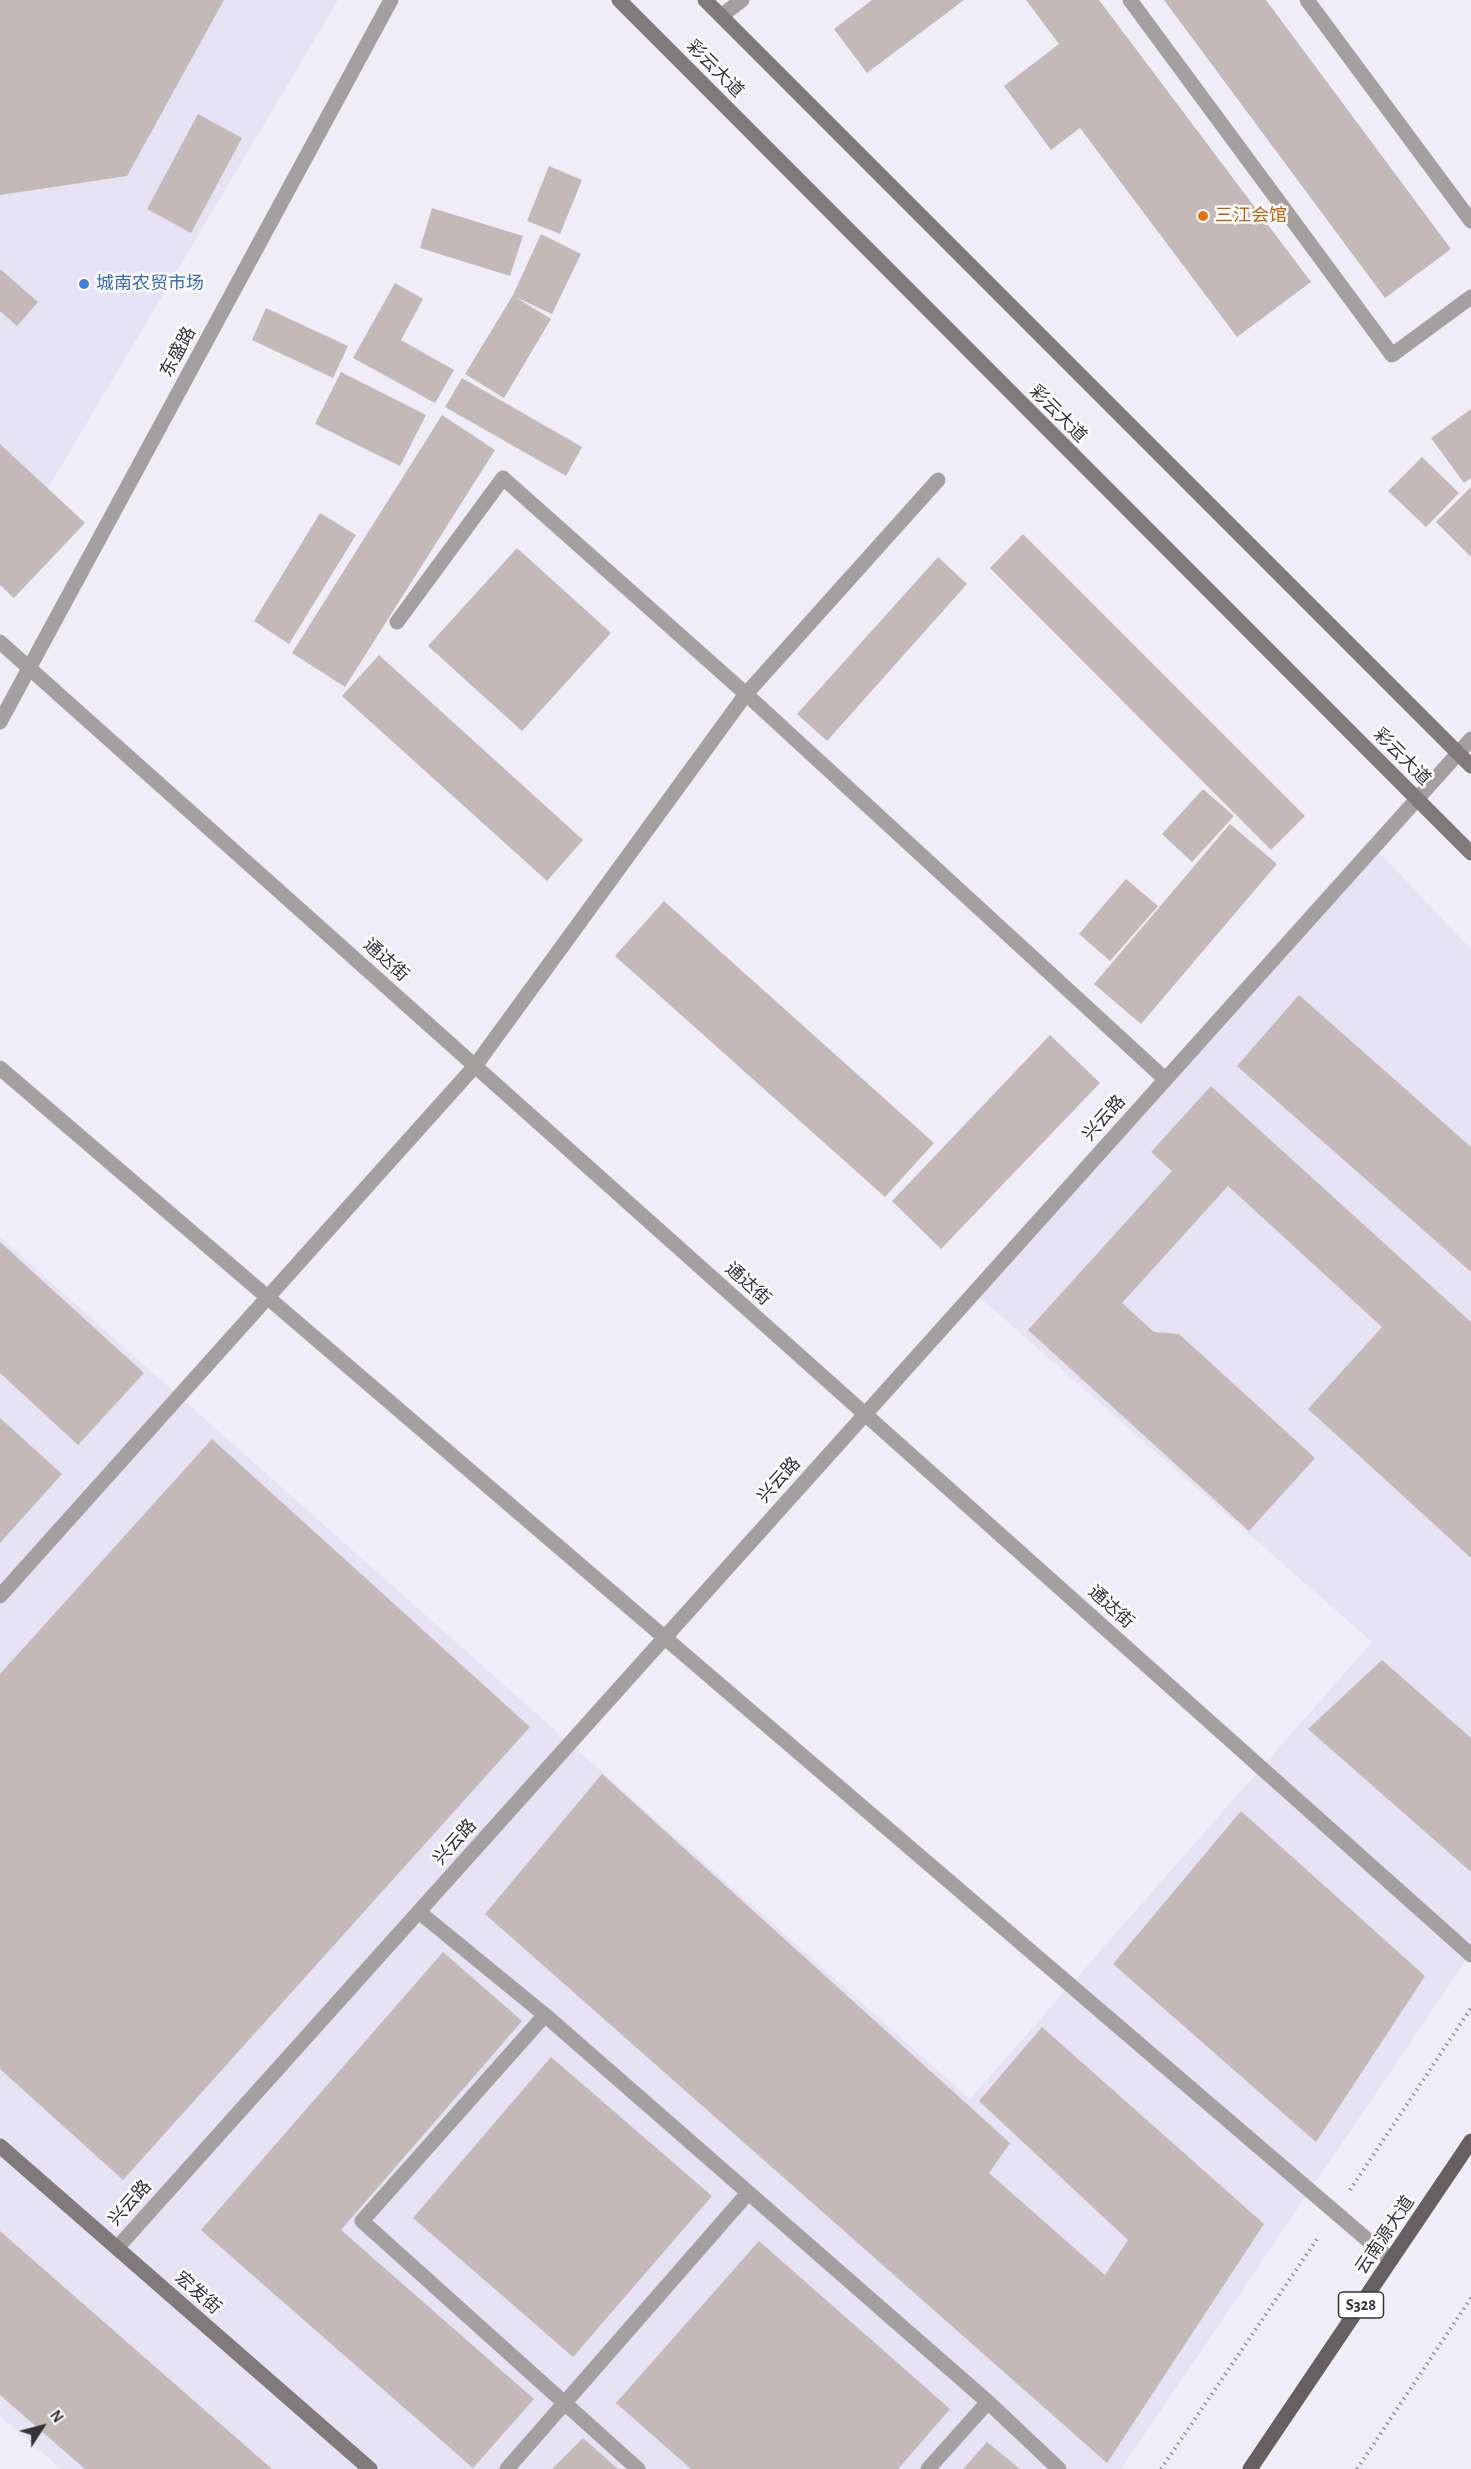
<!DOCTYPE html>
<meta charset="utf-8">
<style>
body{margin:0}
#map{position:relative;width:1471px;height:2469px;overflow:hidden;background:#efeef8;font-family:"Alegreya Sans",sans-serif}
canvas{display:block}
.north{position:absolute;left:12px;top:2397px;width:60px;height:60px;-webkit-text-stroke:4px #fdfcfe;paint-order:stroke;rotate:54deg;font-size:16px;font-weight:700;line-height:24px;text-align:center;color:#343337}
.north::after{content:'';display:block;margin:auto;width:21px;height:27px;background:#343337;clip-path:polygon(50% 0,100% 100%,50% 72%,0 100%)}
</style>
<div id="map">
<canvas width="1471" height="2469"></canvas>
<div class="north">N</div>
</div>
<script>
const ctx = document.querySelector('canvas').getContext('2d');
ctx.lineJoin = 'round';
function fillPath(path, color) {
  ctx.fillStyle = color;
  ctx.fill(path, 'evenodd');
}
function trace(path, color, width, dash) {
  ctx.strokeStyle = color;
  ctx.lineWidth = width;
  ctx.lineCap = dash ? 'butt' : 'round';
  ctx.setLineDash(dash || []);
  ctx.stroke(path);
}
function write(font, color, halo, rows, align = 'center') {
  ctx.font = font + ' "Alegreya Sans","Noto Sans SC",sans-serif';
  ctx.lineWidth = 5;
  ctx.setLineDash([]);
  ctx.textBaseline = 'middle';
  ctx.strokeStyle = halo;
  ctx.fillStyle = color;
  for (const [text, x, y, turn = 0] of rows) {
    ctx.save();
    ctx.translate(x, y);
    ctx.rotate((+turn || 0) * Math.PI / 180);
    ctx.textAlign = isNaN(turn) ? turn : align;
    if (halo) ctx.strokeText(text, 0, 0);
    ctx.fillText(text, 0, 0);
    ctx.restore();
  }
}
fillPath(new Path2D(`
 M0 0H338L0 569Z
 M1368 841 1471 949V1953L1121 2469H61L0 2416V1237L970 2099 1372 1642 969 1288Z`), '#e5e3f4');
fillPath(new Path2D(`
 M0 0H224L127 176 0 195Z
 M872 0H964L867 73 834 29Z
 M1026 0H1099L1311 282 1237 337 1080 128 1051 150 1004 86 1059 44Z
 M1164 0H1266L1451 249 1385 298Z
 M198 114 242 138 191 233 147 209Z
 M549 166 582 180 560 234 527 221Z
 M432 208 523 236 510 276 420 248Z
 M541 234 581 254 552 314 515 297 551 319 504 398 465 374 513 295Z
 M0 269 38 302 17 326 0 311Z
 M395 283 423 299 401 340 454 370 435 403 353 358Z
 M266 308 348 346 333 378 252 340Z
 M341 372 426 415 400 466 315 424Z
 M462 378 582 447 566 476 445 407Z
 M1471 409V478L1464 483 1431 438Z
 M442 415 495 450 345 687 292 653Z
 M0 444 85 523 14 598 0 585Z
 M1422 457 1459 493 1426 527 1388 491Z
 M1471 487V557L1436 522Z
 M320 513 356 535 289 644 254 621Z
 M1023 534 1305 816 1271 850 990 568Z
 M517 548 611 633 522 731 428 646Z
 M938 557 967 584 827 741 797 714Z
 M379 655 583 840 547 881 342 696Z
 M1203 789 1234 816 1192 862 1162 834Z
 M1230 824 1277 864 1141 1024 1094 984Z
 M1126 879 1158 906 1110 961 1079 934Z
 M664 901 934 1143 885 1197 615 956Z
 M1299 995 1471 1147V1272L1237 1066Z
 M1050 1035 1100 1083 941 1249 892 1201Z
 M1211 1086 1471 1322V1558L1308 1409 1382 1327 1228 1186 1122 1303 1154 1332 1179 1334 1315 1458 1249 1531 1028 1330 1172 1171 1151 1152Z
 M0 1242 144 1373 78 1445 0 1373Z
 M0 1418 62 1474 0 1543Z
 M212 1439 530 1727 123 2180 0 2069V1674Z
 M1382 1660 1471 1738V1872L1308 1729Z
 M602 1774 1010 2143 989 2173 1105 2275 1128 2240 979 2101 1042 2027 1264 2224 1107 2463 485 1914Z
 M1241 1811 1425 1976 1316 2142 1113 1964Z
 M443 1952 522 2021 341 2230 534 2399 473 2468 201 2230Z
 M551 2057 712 2196 573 2357 413 2218Z
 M0 2231 272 2469H85L0 2395Z
 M759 2241 950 2409 898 2469H691L616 2403Z
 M583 2438 618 2469H552Z
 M987 2442 1020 2469H963Z`), '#c5b9b7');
trace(new Path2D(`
 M1350 2190 1471 2008
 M1161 2469 1319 2236
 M1357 2469 1471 2298`), '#919097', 4, [1.5, 4.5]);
trace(new Path2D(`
 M397 622 503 478 746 694 1165 1079
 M475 1066 746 694 938 480
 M419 1912 545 2015 988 2402 1059 2469
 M545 2015 362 2221 638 2469
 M507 2469 748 2193
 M928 2469 988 2402`), '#a5a0a0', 15);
trace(new Path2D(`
 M1130 0 1392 355 1471 297
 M1307 0 1471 221
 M721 16 742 0
 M0 642 1471 1955
 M0 722 391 0
 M0 1068 1391 2260
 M0 1596 475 1066
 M117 2248 1471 739`), '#a5a0a0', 15);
trace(new Path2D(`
 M619 0 1471 853
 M705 0 1471 766
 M0 2146 370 2469`), '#817a7a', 15);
trace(new Path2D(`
 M1250 2469 1471 2141`), '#685f60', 15);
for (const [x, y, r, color] of [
 [1203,216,6,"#e8710a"],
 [84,284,6,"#3f7fe0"]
]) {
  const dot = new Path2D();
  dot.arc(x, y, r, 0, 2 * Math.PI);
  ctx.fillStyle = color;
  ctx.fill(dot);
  trace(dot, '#fdfcfe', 2);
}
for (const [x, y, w] of [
 [1361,2305,45]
]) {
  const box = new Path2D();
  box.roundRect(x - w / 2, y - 13, w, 26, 4.5);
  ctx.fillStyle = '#fdfcfe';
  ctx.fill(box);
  trace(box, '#343337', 1.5);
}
write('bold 16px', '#343337', null, [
 ["S328",1361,2305]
]);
write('18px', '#343337', '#fdfcfe', [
 ["彩云大道",715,69,45],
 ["东盛路",178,352,-61],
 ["彩云大道",1058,414,45],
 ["彩云大道",1402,757,45],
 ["通达街",386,960,42],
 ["兴云路",1104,1118,-48],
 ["通达街",748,1284,42],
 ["兴云路",779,1480,-48],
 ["通达街",1111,1607,42],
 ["兴云路",455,1842,-48],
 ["兴云路",130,2203,-48],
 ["云南源大道",1385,2235,-56],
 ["宏发街",198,2293,41]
]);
write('18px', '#c56008', '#fdfcfe', [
 ["三江会馆",1215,216]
], 'left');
write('18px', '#366cbe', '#fdfcfe', [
 ["城南农贸市场",96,284]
], 'left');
</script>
